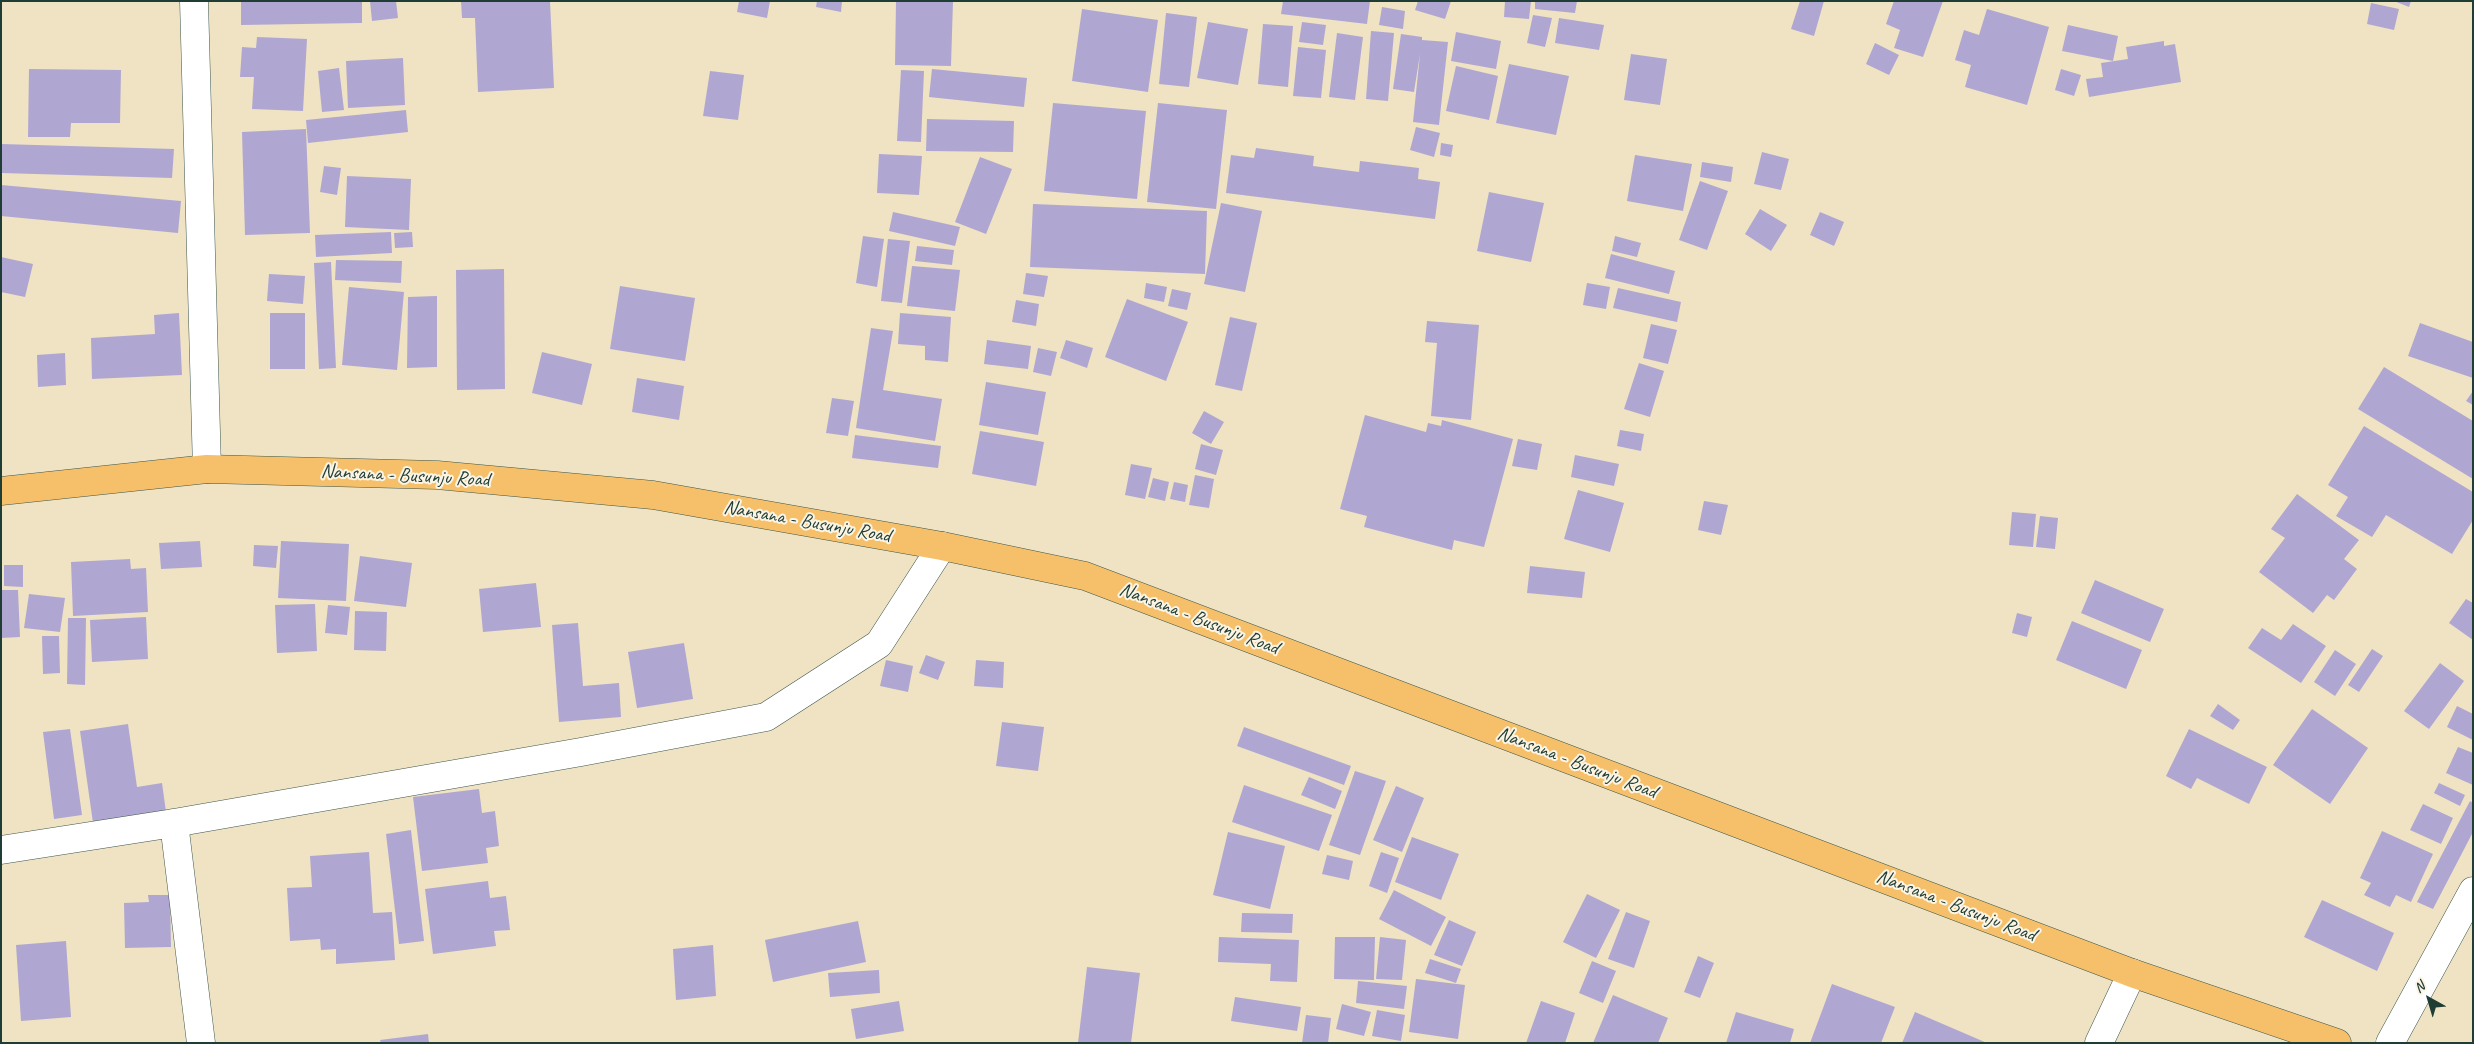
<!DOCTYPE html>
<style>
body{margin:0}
#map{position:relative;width:2474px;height:1044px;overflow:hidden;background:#efe3c4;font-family:Caveat,sans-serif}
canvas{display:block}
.frame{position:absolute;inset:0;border:2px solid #1f3d34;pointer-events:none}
.north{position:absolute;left:2404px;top:974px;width:50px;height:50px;-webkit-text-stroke:4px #fcf5e5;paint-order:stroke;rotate:321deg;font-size:14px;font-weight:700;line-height:20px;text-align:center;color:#1f3d34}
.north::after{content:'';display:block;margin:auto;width:18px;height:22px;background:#1f3d34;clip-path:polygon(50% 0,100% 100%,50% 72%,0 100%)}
</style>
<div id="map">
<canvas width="2474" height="1044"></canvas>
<div class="frame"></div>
<div class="north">N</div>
</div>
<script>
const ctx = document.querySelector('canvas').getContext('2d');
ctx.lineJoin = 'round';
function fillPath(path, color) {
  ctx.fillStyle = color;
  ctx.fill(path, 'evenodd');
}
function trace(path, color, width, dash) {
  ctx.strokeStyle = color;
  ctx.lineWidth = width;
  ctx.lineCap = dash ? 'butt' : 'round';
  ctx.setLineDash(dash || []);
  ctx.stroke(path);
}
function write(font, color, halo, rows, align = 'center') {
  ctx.font = font + ' Caveat,sans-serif';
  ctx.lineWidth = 4;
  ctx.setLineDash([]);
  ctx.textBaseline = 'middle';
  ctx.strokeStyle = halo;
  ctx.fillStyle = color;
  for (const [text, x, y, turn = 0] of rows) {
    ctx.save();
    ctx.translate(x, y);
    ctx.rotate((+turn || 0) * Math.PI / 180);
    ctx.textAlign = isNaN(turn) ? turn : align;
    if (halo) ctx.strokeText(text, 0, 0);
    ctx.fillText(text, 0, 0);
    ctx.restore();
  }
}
fillPath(new Path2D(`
 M241 1H362V23L241 25Z
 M370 1H396L398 18 372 21Z
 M461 1H550L554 88 478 92 475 18H462Z
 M739 1H770L767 18 737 12Z
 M817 1H842L841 12 816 7Z
 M896 1H953L951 66 895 65Z
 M1283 1H1370L1367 24 1281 14Z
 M1418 1H1451L1445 19 1415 10Z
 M1505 1H1531L1529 19 1504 17Z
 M1535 1H1577L1575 13 1535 9Z
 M1800 1H1824L1814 36 1791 29Z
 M1894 1H1943L1923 57 1894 48 1900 30 1886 24Z
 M2394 1H2411L2409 7Z
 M2371 3 2399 9 2394 30 2367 24Z
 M1382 7 1405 11 1403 29 1379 25Z
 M1082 9 1158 20 1148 92 1072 81Z
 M1987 9 2049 27 2027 105 1965 87 1971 65 1955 60 1964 30 1979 35Z
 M1166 13 1197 17 1189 87 1159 84Z
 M1533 15 1552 18 1545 47 1527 43Z
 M1559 18 1604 25 1599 50 1555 43Z
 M1208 22 1248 29 1238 85 1197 78Z
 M1302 22 1326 25 1323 45 1299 42Z
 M1263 24 1293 26 1288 87 1258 84Z
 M2068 25 2118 36 2113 61 2062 51Z
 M1371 31 1394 33 1388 101 1366 99Z
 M1456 32 1501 41 1496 69 1451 61Z
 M1337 33 1363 37 1355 100 1329 97Z
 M1401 34 1422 37V40L1448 42 1439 125 1413 122 1420 54 1414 92 1393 89Z
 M257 37 307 39 303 111 252 109 254 77H240L242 47 256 48Z
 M2164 41V46L2175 44 2181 82 2089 97 2086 79 2103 77 2101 63 2128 59 2126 47Z
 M1875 43 1899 55 1889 75 1866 64Z
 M1298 47 1326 50 1321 98 1293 96Z
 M1631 54 1667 59 1660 105 1624 100Z
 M403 58 405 105 348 108 346 61Z
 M1509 64 1569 76 1556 135 1496 123Z
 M1456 66 1498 76 1489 120 1446 111Z
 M339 68 344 110 322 112 318 71Z
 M29 69 121 70 120 123H71L70 137H28Z
 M932 69 1027 78 1024 107 929 97Z
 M2061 69 2081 75 2074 96 2055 90Z
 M901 70 924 71 921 142 897 141Z
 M710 71 744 75 738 120 703 116Z
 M1053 103 1146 111 1137 199 1044 191Z
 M1158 103 1227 110 1216 209 1147 202Z
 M406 110 408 132 308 143 306 120Z
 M927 119 1014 121 1013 152 926 151Z
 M1416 127 1440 133 1434 157 1410 150Z
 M306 129 310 233 245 235 242 132Z
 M1441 143 1453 145 1451 157 1440 155Z
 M1 144 174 149 172 178 1 173Z
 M1256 148 1314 156 1313 166 1359 172 1360 161 1419 168 1418 179 1440 182 1435 219 1226 193 1231 155 1254 158Z
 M1762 152 1789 159 1781 190 1754 184Z
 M879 154 922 156 919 195 877 193Z
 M1635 155 1692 164 1683 211 1627 201Z
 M980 157 1012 169 986 234 955 222Z
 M1702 162 1733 167 1731 182 1700 177Z
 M324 166 341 168 337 195 320 192Z
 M347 176 411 179 409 230 345 227Z
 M1700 181 1728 191 1707 250 1679 240Z
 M1 185 181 201 178 233 1 216Z
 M1489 192 1544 203 1531 262 1477 251Z
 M1221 203 1262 211 1245 292 1204 284Z
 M1033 204 1207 211 1205 274 1030 267Z
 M1760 209 1787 225 1771 251 1745 234Z
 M893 212 960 227 955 246 889 231Z
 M1820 212 1844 222 1834 246 1810 235Z
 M391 232 392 253 316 257 315 235Z
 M412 232 413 247 395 248 394 233Z
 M863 236 884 239 877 287 856 283Z
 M1615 236 1641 243 1637 257 1612 251Z
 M888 239 910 241 902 303 881 301Z
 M917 246 954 250 952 265 915 261Z
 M1611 254 1675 271 1669 294 1605 278Z
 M1 257 33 264 25 297 1 292Z
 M336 260 402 261 401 283 335 280Z
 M331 262 336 368 319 369 314 263Z
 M912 266 960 270 955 311 907 306Z
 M504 269 505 389 457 390 456 270Z
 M1026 273 1048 276 1044 297 1023 294Z
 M269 274 305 276 303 304 267 301Z
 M1146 283 1167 287 1164 302 1144 298Z
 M1587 283 1610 287 1606 309 1583 305Z
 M620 286 695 298 685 361 610 349Z
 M349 287 404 292 397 370 342 365Z
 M1618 288 1681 302 1677 322 1613 308Z
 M1172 289 1191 293 1187 310 1168 306Z
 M437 296V367L407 368 408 297Z
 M1127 299 1188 322 1166 381 1105 357Z
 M1016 300 1039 304 1036 326 1012 322Z
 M179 313 182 375 92 379 91 338 155 334 154 315Z
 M270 313H305V369H270Z
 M900 313 951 317 948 362 925 360V346L898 344Z
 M1230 317 1257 323 1242 391 1215 385Z
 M1427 321 1479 325 1471 420 1431 416 1437 343 1425 342Z
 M2420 323 2473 342V378L2408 356Z
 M1651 324 1677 330 1668 364 1643 358Z
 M871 328 893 331 883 390 942 399 935 441 856 428Z
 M987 340 1031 346 1028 369 984 364Z
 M1066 340 1093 348 1087 368 1060 358Z
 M1038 348 1057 352 1051 376 1033 372Z
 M542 352 592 364 582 405 532 393Z
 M65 353 66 385 38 387 37 355Z
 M1639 363 1664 371 1650 417 1624 409Z
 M2384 367 2473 421V479L2358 409Z
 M637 378 684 386 679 420 632 412Z
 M986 382 1046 392 1038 435 979 425Z
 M2473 391V405L2466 401Z
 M832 398 854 401 848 436 826 433Z
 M1204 411 1224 422 1211 444 1192 433Z
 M1365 415 1426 432 1428 423 1441 426 1442 420 1513 439 1484 547 1454 540 1452 550 1364 527 1367 516 1340 509Z
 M2364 426 2473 492V520L2452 554 2386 515 2372 537 2336 516 2348 497 2328 485Z
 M1620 430 1644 434 1641 451 1617 446Z
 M980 431 1044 442 1036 486 972 474Z
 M855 435 941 446 938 468 852 458Z
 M1518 439 1542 444 1537 470 1512 466Z
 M1201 444 1223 450 1216 475 1195 469Z
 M1575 455 1619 464 1614 486 1571 477Z
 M1131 464 1152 468 1145 499 1125 495Z
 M1195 475 1214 479 1209 508 1189 505Z
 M1153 478 1169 482 1165 501 1148 497Z
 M1174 482 1188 485 1185 502 1170 499Z
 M1578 490 1624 503 1610 552 1564 539Z
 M2297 494 2359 540 2344 559 2357 569 2334 600 2327 595 2313 613 2259 572 2285 538 2271 529Z
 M1704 501 1728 505 1721 535 1698 530Z
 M2012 512 2036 514 2033 547 2009 545Z
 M2040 516 2058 518 2055 549 2036 547Z
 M200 541 202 567 161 569 159 543Z
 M281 541 349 544 346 601 278 598Z
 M254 545 278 546 276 568 253 566Z
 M360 556 412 563 406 607 354 601Z
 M130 559 131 569 146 568 148 612 73 616 71 562Z
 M4 565H23V587L4 586Z
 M1530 566 1585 572 1582 598 1527 593Z
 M2095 580 2164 609 2150 642 2081 613Z
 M536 583 541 627 483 632 479 589Z
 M1 590H18L20 637 1 638Z
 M29 594 65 598 60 632 24 628Z
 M2466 599 2473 603V640L2449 623Z
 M315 604 317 651 277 653 275 605Z
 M328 605 350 607 347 635 325 633Z
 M355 611 387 612 386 651 354 650Z
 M2017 613 2032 617 2027 637 2012 633Z
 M146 617 148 659 92 662 90 620Z
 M68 618H86L85 685 67 684Z
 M2072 621 2142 650 2126 689 2056 660Z
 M578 623 583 686 619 683 621 717 559 722 552 625Z
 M2293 624 2326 646 2301 683 2248 648 2262 628 2281 640Z
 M42 636H59L60 673 43 674Z
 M684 643 693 699 637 708 628 652Z
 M2372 649 2383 656 2359 692 2348 685Z
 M2335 650 2356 664 2335 696 2314 682Z
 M926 655 945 662 938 680 919 673Z
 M886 660 913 666 908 692 880 686Z
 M976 660 1004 662 1003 688 974 686Z
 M2440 663 2464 681 2429 729 2404 711Z
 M2218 704 2240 720 2233 730 2210 716Z
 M2457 706 2473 714V740L2447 727Z
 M2312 709 2368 748 2330 804 2273 765Z
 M1002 722 1044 727 1038 771 996 766Z
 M128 724 137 787 162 783 166 812 93 823 80 731Z
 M1244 727 1351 766 1344 785 1237 746Z
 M70 729 82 815 54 819 43 732Z
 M2189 729 2267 767 2249 804 2197 778 2191 789 2166 776Z
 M2458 747 2473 753V785L2446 773Z
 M1355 771 1386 781 1360 855 1329 845Z
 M1309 777 1342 791 1335 809 1301 795Z
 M2439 783 2465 795 2460 806 2434 793Z
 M1244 785 1332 815 1319 851 1232 822Z
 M1396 786 1424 798 1402 852 1373 840Z
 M479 789 482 813 495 811 499 846 486 848 488 863 422 871 413 797Z
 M2470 801 2473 803V832L2433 909 2417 902Z
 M2423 804 2453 818 2441 844 2410 830Z
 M411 830 424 941 399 944 386 834Z
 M2382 831 2433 854 2411 902 2396 895 2390 907 2364 895 2371 883 2360 878Z
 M1228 832 1285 846 1270 909 1213 895Z
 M1412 837 1459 854 1441 900 1395 882Z
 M369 852 373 913 392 912 395 960 336 964V949L321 950 320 939 290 941 287 888 312 887 310 856Z
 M1381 852 1399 858 1387 893 1369 886Z
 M1327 855 1353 861 1349 880 1322 874Z
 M488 881 490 898 506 896 510 930 494 931 496 946 433 954 425 889Z
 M1394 890 1446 917 1431 946 1379 919Z
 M1587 894 1620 910 1596 958 1563 942Z
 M148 895H170L171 947 125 948 124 903 149 902Z
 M2322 900 2394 933 2377 971 2304 937Z
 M1626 912 1650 921 1634 968 1608 959Z
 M1242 913 1293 914 1292 933 1241 932Z
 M1449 920 1476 932 1462 966 1434 955Z
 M858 921 866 962 773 982 765 940Z
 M1219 937 1299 940 1297 982 1270 981 1271 964 1218 962Z
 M1335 937H1375L1374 980 1334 979Z
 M1380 937 1406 940 1402 980 1376 979Z
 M66 941 71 1017 21 1021 16 945Z
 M713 945 716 996 676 1000 673 949Z
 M1698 956 1714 963 1700 998 1684 992Z
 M1430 959 1461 969 1456 983 1425 973Z
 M1592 961 1616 971 1603 1003 1579 993Z
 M1087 967 1140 973 1131 1043H1078Z
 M879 970 880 993 830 997 828 973Z
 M1416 979 1465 985 1458 1039 1409 1032Z
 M1358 981 1407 986 1404 1009 1356 1003Z
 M1832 984 1895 1007 1881 1043H1810Z
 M1613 995 1668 1018 1658 1043H1593Z
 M1235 997 1301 1007 1297 1031 1231 1021Z
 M899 1001 904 1031 856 1039 851 1009Z
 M1541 1001 1575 1013 1565 1043H1526Z
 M1342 1004 1371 1012 1364 1036 1336 1029Z
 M1377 1010 1405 1015 1401 1041 1372 1036Z
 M1736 1012 1794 1029 1790 1043H1726Z
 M1915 1012 1987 1043H1902Z
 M1306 1015 1331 1018 1328 1043H1302Z
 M428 1034 429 1043H381L380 1040Z`), '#afa7d1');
const minor = new Path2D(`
 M194 1 207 469
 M174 823 201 1043
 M1 850 174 823 581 752 766 717 879 644 942 546
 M2099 1043 2132 973
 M2390 1043 2473 891`);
const primary = new Path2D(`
 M1 491 207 469 437 475 653 495 942 546 1085 576 2132 973 2337 1043`);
trace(minor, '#3e564a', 29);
trace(primary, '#3e564a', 29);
trace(minor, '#fff', 28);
trace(primary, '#f6c06b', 28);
write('20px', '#1f3d34', '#fcf5e5', [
 ["Nansana - Busunju Road",405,476,3],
 ["Nansana - Busunju Road",807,522,10],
 ["Nansana - Busunju Road",1199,619,21],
 ["Nansana - Busunju Road",1577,763,21],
 ["Nansana - Busunju Road",1956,906,21]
]);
</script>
